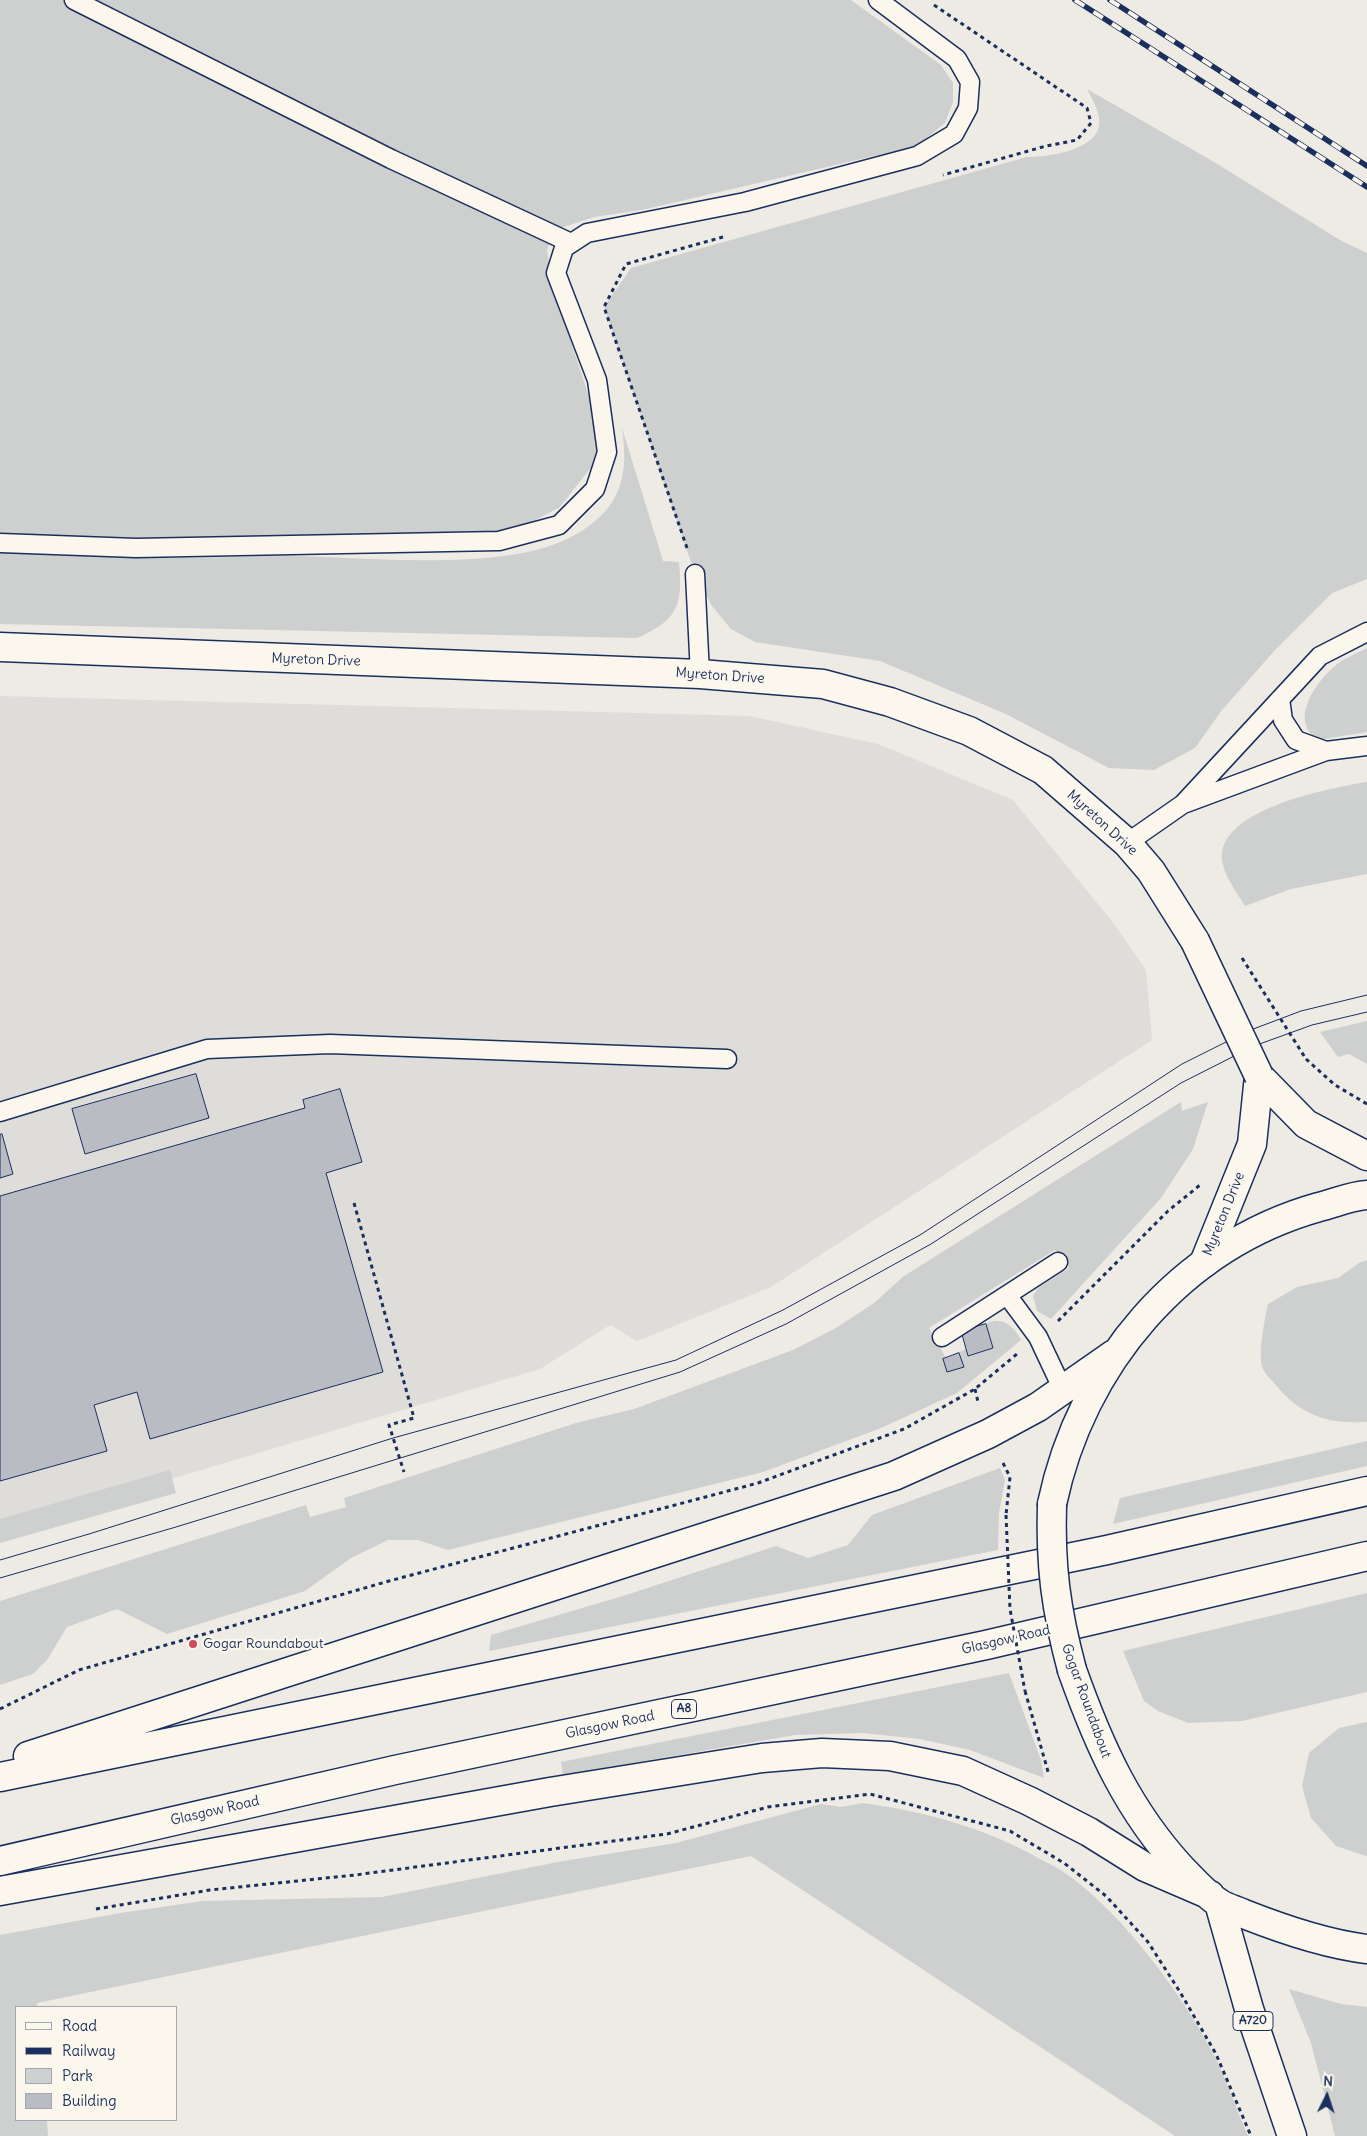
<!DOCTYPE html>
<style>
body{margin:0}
#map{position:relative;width:1367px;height:2136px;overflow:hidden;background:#eeebe4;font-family:Delius,sans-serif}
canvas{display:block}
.legend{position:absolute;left:15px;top:2006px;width:162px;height:115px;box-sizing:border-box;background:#fbf7ec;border:1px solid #a1a7b3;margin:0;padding:6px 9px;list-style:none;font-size:15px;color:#1b2f5e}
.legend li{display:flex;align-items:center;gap:10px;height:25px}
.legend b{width:25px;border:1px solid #a1a7b3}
.north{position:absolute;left:1302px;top:2071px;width:50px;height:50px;-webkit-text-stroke:4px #fbf7ec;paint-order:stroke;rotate:4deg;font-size:14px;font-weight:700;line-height:20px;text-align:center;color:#1b2f5e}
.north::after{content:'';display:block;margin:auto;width:18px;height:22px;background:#1b2f5e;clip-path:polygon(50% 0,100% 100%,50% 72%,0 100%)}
</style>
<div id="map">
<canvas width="1367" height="2136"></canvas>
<ul class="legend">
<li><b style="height:6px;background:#fbf7ec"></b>Road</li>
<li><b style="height:6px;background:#1b2f5e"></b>Railway</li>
<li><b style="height:14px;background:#cecfcf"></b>Park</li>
<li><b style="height:14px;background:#b9bcc3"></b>Building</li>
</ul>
<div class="north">N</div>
</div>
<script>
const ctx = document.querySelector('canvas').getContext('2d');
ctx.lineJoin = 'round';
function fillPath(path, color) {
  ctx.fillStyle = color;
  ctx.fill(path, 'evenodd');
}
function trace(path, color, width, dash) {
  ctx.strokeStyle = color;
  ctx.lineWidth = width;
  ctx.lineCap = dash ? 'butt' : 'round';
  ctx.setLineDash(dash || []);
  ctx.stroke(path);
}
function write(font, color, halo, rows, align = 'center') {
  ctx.font = font + ' Delius,sans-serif';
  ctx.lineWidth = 4.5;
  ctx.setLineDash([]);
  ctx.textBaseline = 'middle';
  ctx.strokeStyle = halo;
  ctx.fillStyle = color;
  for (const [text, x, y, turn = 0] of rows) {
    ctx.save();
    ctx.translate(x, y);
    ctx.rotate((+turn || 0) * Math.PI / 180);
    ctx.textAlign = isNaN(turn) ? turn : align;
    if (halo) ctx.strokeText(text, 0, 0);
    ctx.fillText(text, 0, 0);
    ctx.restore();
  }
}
fillPath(new Path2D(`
 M0 696 750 716 878 744 1013 800 1115 925 1146 970 1152 1040 771 1287 637 1341 610 1325 540 1369 0 1530Z`), '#deddda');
fillPath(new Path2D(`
 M0 0H851L941 65 953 83V102L945 123 917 146 642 210 594 217 555 230 547 250 551 281 597 421 599 457 560 507 513 532 171 543 0 533Z
 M1087 89 1214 162 1340 240 1367 253V579L1332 593 1276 649 1222 710 1195 748 1154 770 1109 768 1006 714 880 661 755 642 731 629 712 606 695 574 604 307 631 268 1027 157C1047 157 1094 151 1099 126 1101 114 1093 100 1087 89Z
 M622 428 663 561 679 562C683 606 678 620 637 638L0 624V552C55 554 111 557 166 558 208 558 249 556 291 556 368 557 499 572 567 539 618 514 630 481 622 428Z
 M1367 648V732L1318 740C1288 720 1316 682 1336 665 1345 658 1357 653 1367 648Z
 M1367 782V874L1291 889 1245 906C1238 894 1227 880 1223 865 1209 810 1331 788 1367 782Z
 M1367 1021V1064L1349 1054 1338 1057 1320 1032Z
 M1181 1102 1182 1111 1208 1102 1193 1149 1161 1198 1051 1319 1037 1311 1033 1296 1038 1288 1069 1268 1055 1250 929 1328 946 1358 966 1349 969 1356 993 1348 986 1324C1001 1315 1014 1326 1021 1340L957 1393 881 1428 763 1472 448 1550 418 1540H388L351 1558 305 1591 167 1634 117 1609 67 1627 47 1660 33 1674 0 1685V1601L306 1505 310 1517 346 1507 344 1498 576 1423 634 1409 793 1350 836 1328 874 1303 904 1276Z
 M1367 1260V1422C1327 1424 1301 1416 1275 1384 1272 1380 1265 1374 1263 1369 1257 1355 1265 1319 1268 1304L1297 1287 1338 1278 1359 1263Z
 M1367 1441V1466L1113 1524 1120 1498Z
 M1000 1468 1005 1480 999 1513 998 1550 489 1651 491 1635 626 1595 776 1546 808 1558 848 1545 872 1515Z
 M170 1470 176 1493 0 1543V1519Z
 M1367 1593V1692L1242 1721 1188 1723 1158 1711 1144 1701 1123 1651Z
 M1009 1673 1041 1760 1044 1778 970 1750 920 1739 863 1733 795 1735 563 1775 561 1762Z
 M1367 1722V1856H1366L1336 1846 1311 1818 1302 1786 1309 1753 1339 1728Z
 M863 1803C927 1812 986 1828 1042 1860 1050 1864 1060 1869 1068 1875 1126 1917 1183 1996 1216 2059 1228 2084 1237 2111 1248 2136H1175L751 1856 37 2003V2007H16V2120H47L48 2136H0V1935L120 1913 203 1901 382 1897 563 1861 676 1843 821 1804 841 1807Z
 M1289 1989 1341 2004 1367 2007V2136H1335L1311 2043Z`), '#cecfcf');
const building = new Path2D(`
 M196 1074 209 1118 85 1154 72 1109Z
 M340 1089 362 1162 326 1173 383 1372 150 1439 137 1392 94 1405 107 1451 0 1481V1196L305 1108 303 1100Z
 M2 1134 13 1174 0 1178V1135Z
 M986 1324 993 1348 968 1356 961 1331Z
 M959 1353 964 1367 947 1372 943 1359Z`);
fillPath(building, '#b9bcc3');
trace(building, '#1b2f5e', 1);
const service = new Path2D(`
 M74 0 391 159 571 243
 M0 543 136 548 499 541 559 525 595 489 607 452 597 380 556 273 564 248 587 233 745 202 917 156 954 134 968 108 970 82 957 59 878 0
 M695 574 700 674
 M1280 699 1283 720 1296 740 1326 751
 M1186 803 1326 751 1367 746
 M1127 843 1183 804 1320 656 1367 632
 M0 1112 207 1049 330 1044 727 1059
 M1007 1295 1058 1262
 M942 1337 1007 1295 1038 1337 1063 1390`);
const minor = new Path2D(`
 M0 647 700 674 823 684 890 702 969 731 1043 770 1127 843 1151 871 1195 941
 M1259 1076 1306 1124 1367 1156
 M1204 1263 1252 1144 1259 1076`);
const primary = new Path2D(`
 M1052 1504C1081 1365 1180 1246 1319 1207 1335 1203 1351 1196 1367 1195
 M1072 1670C1099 1746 1128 1811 1183 1870 1194 1881 1206 1895 1219 1903 1226 1908 1236 1910 1244 1914 1282 1929 1325 1944 1367 1949
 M28 1756 894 1476 988 1434 1038 1407 1114 1354
 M0 1777 1107 1550 1367 1491
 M0 1861 395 1770 986 1645 1367 1556
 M0 1891 550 1792 762 1758 822 1753 890 1756 963 1771 1029 1801 1089 1832 1145 1867 1210 1895
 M1219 1903 1249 2009 1292 2136`);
trace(service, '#1b2f5e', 21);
trace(minor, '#1b2f5e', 31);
trace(primary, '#1b2f5e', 31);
trace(new Path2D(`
 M934 5 1087 108 1091 123 1077 140 1046 146 943 175
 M687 548 604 307 626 264 723 237
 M1306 1059 1335 1085 1367 1104
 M354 1203 414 1418 389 1425 404 1472
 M1058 1321 1168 1211 1200 1185
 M975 1389 978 1402
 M1003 1463 1010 1477 1006 1515
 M1025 1691 1049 1775
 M0 1709 79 1670 389 1581 758 1483 904 1429 975 1389 1017 1354
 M96 1909 210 1890 355 1875 667 1834 768 1807 870 1794 1010 1831 1064 1863 1106 1896 1148 1942 1180 1992 1216 2054 1251 2136`), '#1b2f5e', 3, [4, 4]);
trace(service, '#fbf7ec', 18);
trace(minor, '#fbf7ec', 28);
trace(primary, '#fbf7ec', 28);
trace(new Path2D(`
 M0 1560 89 1534 393 1438 676 1360 783 1310 920 1235 1182 1064 1248 1031 1301 1011 1367 995
 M0 1578 176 1527 680 1372 786 1324 931 1244 1181 1083 1254 1046 1312 1025 1367 1012`), '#1b2f5e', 1);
const rail = new Path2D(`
 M1075 0 1367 187
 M1110 0 1367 166`);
trace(rail, '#1b2f5e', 5.5);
trace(rail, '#fbf7ec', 4, [11]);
const minorBridge = new Path2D(`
 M1195 941 1259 1076`);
const primaryBridge = new Path2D(`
 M1052 1504C1050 1566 1056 1610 1072 1670`);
trace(minorBridge, '#1b2f5e', 31, []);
trace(primaryBridge, '#1b2f5e', 31, []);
trace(new Path2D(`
 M1242 958 1306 1059
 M1006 1515 1010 1609 1025 1691`), '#1b2f5e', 3, [4, 4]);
trace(minorBridge, '#fbf7ec', 28);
trace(primaryBridge, '#fbf7ec', 28);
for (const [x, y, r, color] of [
 [193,1644,5,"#d1495b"]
]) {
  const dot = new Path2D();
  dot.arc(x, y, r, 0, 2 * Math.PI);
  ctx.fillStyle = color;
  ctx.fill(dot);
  trace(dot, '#fbf7ec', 2);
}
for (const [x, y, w] of [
 [684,1709,25],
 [1253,2021,40]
]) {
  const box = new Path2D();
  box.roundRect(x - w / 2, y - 9.5, w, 19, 4);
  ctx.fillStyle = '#fbf7ec';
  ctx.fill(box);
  trace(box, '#1b2f5e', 1);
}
write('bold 12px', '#1b2f5e', null, [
 ["A8",684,1709],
 ["A720",1253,2021]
]);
write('14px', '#1b2f5e', '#fbf7ec', [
 ["Myreton Drive",316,660,2],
 ["Myreton Drive",720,676,4],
 ["Myreton Drive",1102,823,42],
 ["Myreton Drive",1224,1214,-68],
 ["Glasgow Road",1006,1640,-13],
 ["Gogar Roundabout",1086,1701,70],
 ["Glasgow Road",610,1725,-12],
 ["Glasgow Road",215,1811,-13]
]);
write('14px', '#1b2f5e', '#fbf7ec', [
 ["Gogar Roundabout",203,1644]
], 'left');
</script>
